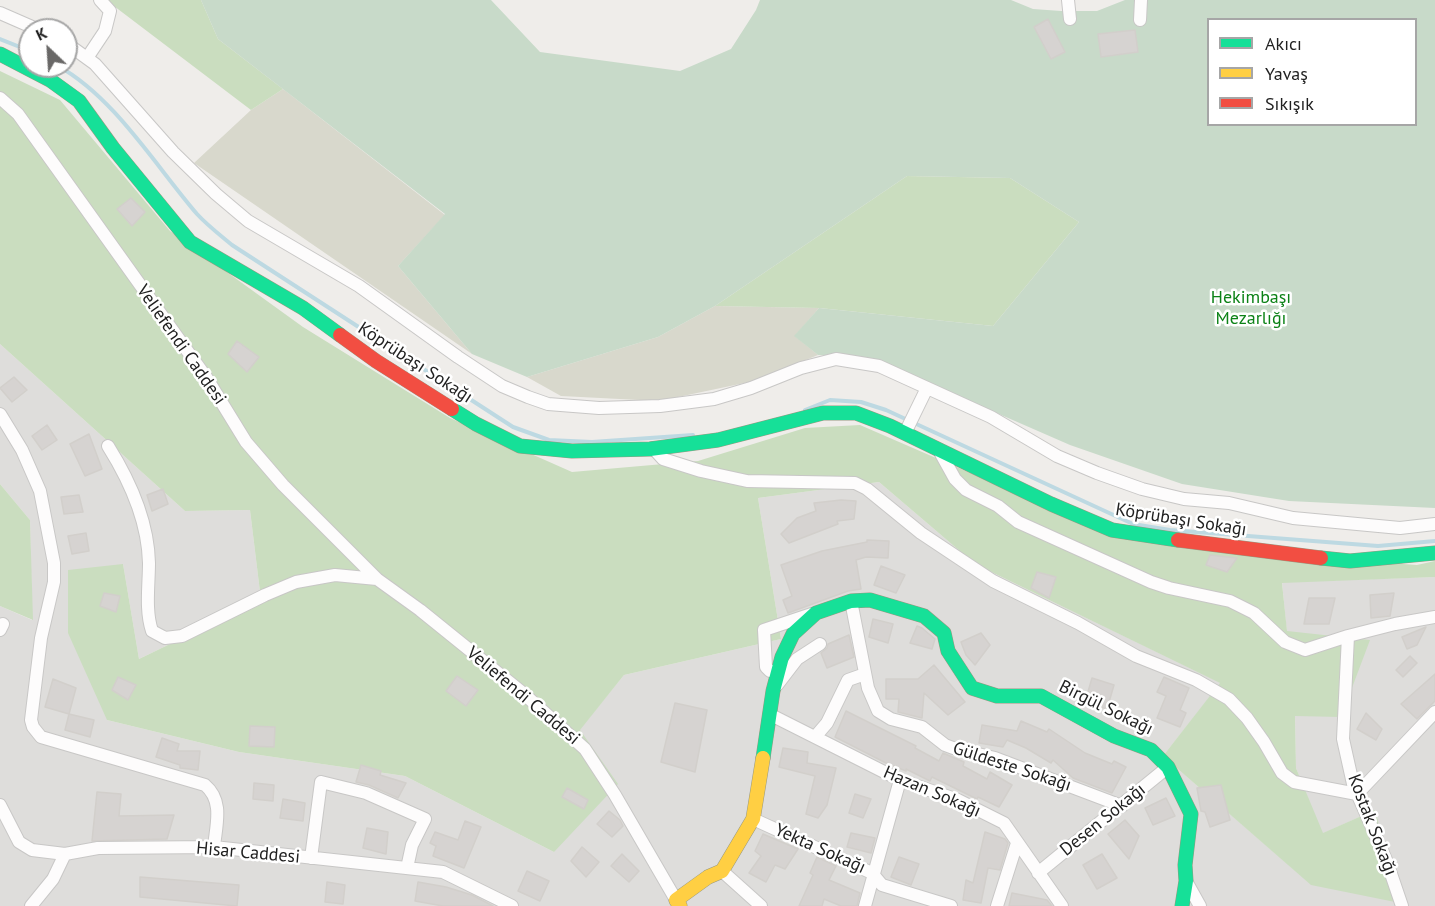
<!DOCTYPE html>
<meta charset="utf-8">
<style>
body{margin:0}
#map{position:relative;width:1435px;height:906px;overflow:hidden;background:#efedea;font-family:"PT Sans",sans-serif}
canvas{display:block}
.legend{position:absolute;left:1207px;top:18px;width:210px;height:108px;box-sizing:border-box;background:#fff;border:2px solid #a6a6a6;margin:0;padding:8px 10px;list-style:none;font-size:18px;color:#212121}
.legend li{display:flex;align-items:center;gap:12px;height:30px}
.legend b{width:30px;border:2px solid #a6a6a6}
.north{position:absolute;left:18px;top:18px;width:60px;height:60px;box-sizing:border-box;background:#fff;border:2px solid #a6a6a6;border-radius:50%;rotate:335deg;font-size:16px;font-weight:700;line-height:24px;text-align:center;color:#212121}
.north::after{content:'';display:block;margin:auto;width:21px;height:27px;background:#696867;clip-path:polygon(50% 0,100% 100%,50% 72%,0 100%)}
</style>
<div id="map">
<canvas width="1435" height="906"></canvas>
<ul class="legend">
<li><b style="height:8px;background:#16e098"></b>Akıcı</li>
<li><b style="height:8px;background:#ffcf43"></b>Yavaş</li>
<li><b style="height:8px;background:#f24e42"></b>Sıkışık</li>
</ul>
<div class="north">K</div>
</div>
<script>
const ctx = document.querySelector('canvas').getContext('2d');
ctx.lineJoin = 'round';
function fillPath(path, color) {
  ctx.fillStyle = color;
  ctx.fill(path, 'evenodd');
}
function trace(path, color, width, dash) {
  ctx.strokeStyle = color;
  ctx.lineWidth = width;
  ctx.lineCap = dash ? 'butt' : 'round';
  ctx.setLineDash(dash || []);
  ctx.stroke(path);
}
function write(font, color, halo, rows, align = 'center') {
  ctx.font = font + ' "PT Sans",sans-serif';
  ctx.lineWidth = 5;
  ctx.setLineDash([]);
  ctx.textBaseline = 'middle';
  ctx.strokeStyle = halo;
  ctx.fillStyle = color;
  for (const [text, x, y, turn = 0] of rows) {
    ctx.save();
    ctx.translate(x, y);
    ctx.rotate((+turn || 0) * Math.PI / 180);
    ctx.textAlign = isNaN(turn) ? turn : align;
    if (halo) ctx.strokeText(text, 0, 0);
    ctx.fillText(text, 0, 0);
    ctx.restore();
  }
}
fillPath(new Path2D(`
 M0 344 185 511 250 510 261 600 139 659 123 564 107 720 239 752 405 776 554 852 579 730 624 675 781 639 758 498 879 482 975 564 1221 683 1163 756 1311 884 1375 810 1322 834 1296 768 1295 716 1282 582 1435 577V906H0V606L32 620 30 520 0 484Z`), '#dedddb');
fillPath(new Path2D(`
 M283 89 445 215 398 266 472 354 194 163 251 110Z
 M715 306 819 308 795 336 818 355 754 381 659 401 561 396 527 377 658 337Z`), '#d8d8cc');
fillPath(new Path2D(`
 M106 0H201L218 39 283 89 251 110Z
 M0 71 60 100 170 231 303 327 450 418 572 472 698 461 805 428 860 425 1104 531 1208 550 1417 565 1435 561V577L1282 583 1287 631 1370 640 1341 717 1295 716 1296 768 1323 833 1375 810 1400 903 1311 885 1163 756 1220 683 975 564 879 482 758 498 781 639 624 675 580 730 618 784 554 852 405 776 239 752 107 720 68 633V570L123 564 139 659 261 600 250 510 185 511 0 344Z
 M907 176 1010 178 1079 222 993 326 819 308 715 306Z
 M0 484 30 520 33 620 0 606Z`), '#caddbf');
fillPath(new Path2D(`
 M201 0H491L540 52 680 71 731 49 756 10 760 0H1011L1033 9 1061 11H1097L1125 0H1435V508L1289 501 1182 484 1070 445 889 366 850 356 818 355 794 336 819 308 993 326 1079 222 1010 178 907 176 715 306 658 337 527 377 472 354 398 266 445 214 218 39ZM1208 20H1416V124H1208Z`), '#c8dac9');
trace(new Path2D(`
 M0 39 30 51
 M58 66C114 97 155 165 197 214 207 225 220 235 232 245L513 427 549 440 592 442 693 435
 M805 410 830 400 861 402 886 410 1133 524 1170 530 1378 546 1435 541`), '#bdd9e2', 4);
const building = new Path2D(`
 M1048 19 1065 52 1051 59 1034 27Z
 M1135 30 1138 52 1101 57 1098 34Z
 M131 198 145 212 132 226 117 209Z
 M237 341 259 357 247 372 228 354Z
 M14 377 27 390 12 402 0 388Z
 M47 425 57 440 42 450 32 436Z
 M89 434 102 469 85 476 70 444Z
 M163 489 168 504 152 511 147 495Z
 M79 495 83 512 64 514 61 497Z
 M841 500 856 501 854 519 837 521 838 524 789 543 781 534 797 518 816 511 814 503Z
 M86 533 89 551 72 554 68 536Z
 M867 540 889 541 888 558 866 557 856 560 861 589 848 591 788 613 783 600 792 596 781 565 822 551 867 542Z
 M1210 555 1237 558 1227 572 1206 565Z
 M881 566 905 575 896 593 874 585Z
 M1037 572 1056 577 1049 598 1031 588Z
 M104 593 120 596 116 612 100 606Z
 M1394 593 1390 616 1371 618 1370 595Z
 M1309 598H1335L1329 624H1304Z
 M873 619 893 624 888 643 869 637Z
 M917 626 922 628 935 639 932 649 910 643Z
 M1426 627 1417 645 1407 649 1402 637Z
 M981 633 990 645 975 665 966 655 961 642Z
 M849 635 854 657 827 668 821 653 827 648 828 644Z
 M1410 656 1417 663 1403 677 1396 670Z
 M934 665 965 702 948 715 924 693 922 718 898 712 899 699H886V679H918Z
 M1435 674V701L1417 719 1401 704Z
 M457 676 478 690 466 706 446 691Z
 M118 677 136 685 128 700 112 690Z
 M1164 677 1189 688 1180 710 1186 713 1180 727 1157 718 1166 696 1157 692Z
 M1092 678 1114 685 1107 709 1085 702Z
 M53 679 76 688 69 714 45 707Z
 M675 703 707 710 695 772 661 762Z
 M846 711 916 746 915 748 939 761 943 753 964 762 963 766 987 779 990 772 1012 785 999 807 978 797 977 799 932 777 930 781 906 769V771L886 763 835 737Z
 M1366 713 1382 729 1376 740 1357 729Z
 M69 714 94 720 90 737 65 730Z
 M1021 721 1047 732 1049 729 1085 753 1112 764 1114 761 1126 767 1112 793 1073 778 1053 760 1051 763 1026 748 1007 740 1003 747 979 743 982 725 1017 731Z
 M250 726 275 727 274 747 249 746Z
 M162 738 179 744 177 751H200L198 770 180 768V765L156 757Z
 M783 748 808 752 807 763 836 768 827 805 818 818 806 814 815 776 779 767Z
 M361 765 381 771 380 775 406 783 398 798 369 785 356 782Z
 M254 783 274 785 273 801 253 799Z
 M1221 785 1230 820 1210 827 1205 812 1201 811 1197 788Z
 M567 788 588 800 584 809 562 797Z
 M97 792 121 794 119 816 174 815 167 839 92 841Z
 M855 794 871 799 863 818 849 813Z
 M1166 798 1175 816 1153 825 1145 808Z
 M283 799 305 803 303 821 280 818Z
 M609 811 620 820 623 826 612 837 597 824Z
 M1125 820 1139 836 1129 859 1108 834Z
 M465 821 481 827 464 868 433 856 436 846 430 843 435 832 458 840Z
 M367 828 388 832 386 854 363 848Z
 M985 832 1005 839 1008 843 1000 870 988 868 981 903 963 900 966 880 973 883Z
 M851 833 875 838 871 853 847 847Z
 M763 834 798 849 785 869 775 865 766 882 749 873 761 856 755 851Z
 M582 847 599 862 586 877 571 861Z
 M622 854 639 871 629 882 611 866Z
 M1102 854 1117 878 1097 889 1083 865Z
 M817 857 836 866 829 880 860 893 857 906H841L824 899 822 906H799L813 875 810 873Z
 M899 857 919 864 911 885 891 877Z
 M527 871 549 881 540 901 518 891Z
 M140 877 239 885 237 906 140 897Z
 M327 882 345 885 343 904 325 902Z
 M418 882 446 887 472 895 493 906H443L415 901Z
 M1012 893 1047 900 1052 906H1009Z`);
fillPath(building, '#d6d3d1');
trace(building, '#d2cfcb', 1.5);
const street = new Path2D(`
 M1068 0 1070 19
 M0 13 39 30
 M1140 20 1141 0
 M66 43 95 64 173 152 216 194 248 221 359 286 458 357 502 386 528 397 548 404 599 408 660 406 714 399 751 388 801 368 836 359 879 366 991 417 1057 456 1097 473 1142 489 1184 499 1229 503 1293 518 1400 528 1435 524
 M87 58 105 31 110 11 100 0
 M0 98 18 114 206 377 246 442 283 485 377 579
 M0 414 22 450 40 491 54 563V582L41 638 31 720 33 727 41 737 205 785C224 801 216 825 214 847
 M905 433 927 388
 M108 446C130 481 148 520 149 563 149 585 145 610 152 631L165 638 182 636 265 595 296 582 335 575 377 579 420 610 524 694 585 749 615 795 676 900
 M653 448 663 459 701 471 747 481 855 483 867 489 921 533 993 581 1078 623 1136 656 1196 680 1229 699 1247 718 1264 742 1282 773 1294 782 1357 794 1435 712
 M940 452 955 479 966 490 998 506 1018 522 1151 582 1169 588 1230 601 1254 613 1285 642 1305 650 1348 636 1395 624 1435 617
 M851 601 868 688 878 711 891 719 922 727 945 745 953 748 995 758 1122 806
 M0 630 3 624
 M1348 636 1343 739 1353 784 1387 862 1402 906
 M778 671H770L766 667 764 630 812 614
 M777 685 797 659 820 644
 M771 715 900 780 958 800 1004 823 1062 906
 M815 737 827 723 848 680 865 674
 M0 805 19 842 32 850 65 854 98 848 214 847 443 872 512 906
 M753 819 872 873 882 885 951 906
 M311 858 321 782 366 793 425 819 412 845 407 868
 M722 871 761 906
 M1038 873 1168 767
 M1186 881 1200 906
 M31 906 53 879 65 854
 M865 906 900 780
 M997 906 1017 843`);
const fast = new Path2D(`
 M0 54 50 80 79 101 113 148 190 242 303 308 340 335
 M452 409 476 424 520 446 572 451 650 449 718 440 823 413H856L890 426 1051 504 1112 530 1178 540
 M1321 558 1350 561 1435 553
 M763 758 773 691 782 657 793 634 816 613 851 601 870 600 924 616 944 633 948 651 972 688 997 696H1041L1114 736 1151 750 1168 767 1191 814 1185 865 1186 881 1182 906`);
const slow = new Path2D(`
 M680 906 676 900 708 877 722 871 753 819 763 758`);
const jam = new Path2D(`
 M340 335 376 361 452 409
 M1178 540 1321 558`);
trace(street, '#c8c7c6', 14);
trace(fast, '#989981', 15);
trace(slow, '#989981', 15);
trace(jam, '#989981', 15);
trace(street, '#fdfcfc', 12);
trace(fast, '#16e098', 14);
trace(slow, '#ffcf43', 14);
trace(jam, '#f24e42', 14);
write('18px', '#0c8217', '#fff', [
 ["Hekimbaşı",1251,298],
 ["Mezarlığı",1251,319]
]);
write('18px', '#212121', '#fff', [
 ["Veliefendi Caddesi",181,345,55],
 ["Köprübaşı Sokağı",415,363,33],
 ["Köprübaşı Sokağı",1181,520,9],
 ["Veliefendi Caddesi",523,696,40],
 ["Birgül Sokağı",1106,708,26],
 ["Güldeste Sokağı",1012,767,18],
 ["Hazan Sokağı",932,792,23],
 ["Desen Sokağı",1103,820,-39],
 ["Kostak Sokağı",1372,825,69],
 ["Yekta Sokağı",820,849,24],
 ["Hisar Caddesi",248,853,5]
]);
</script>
